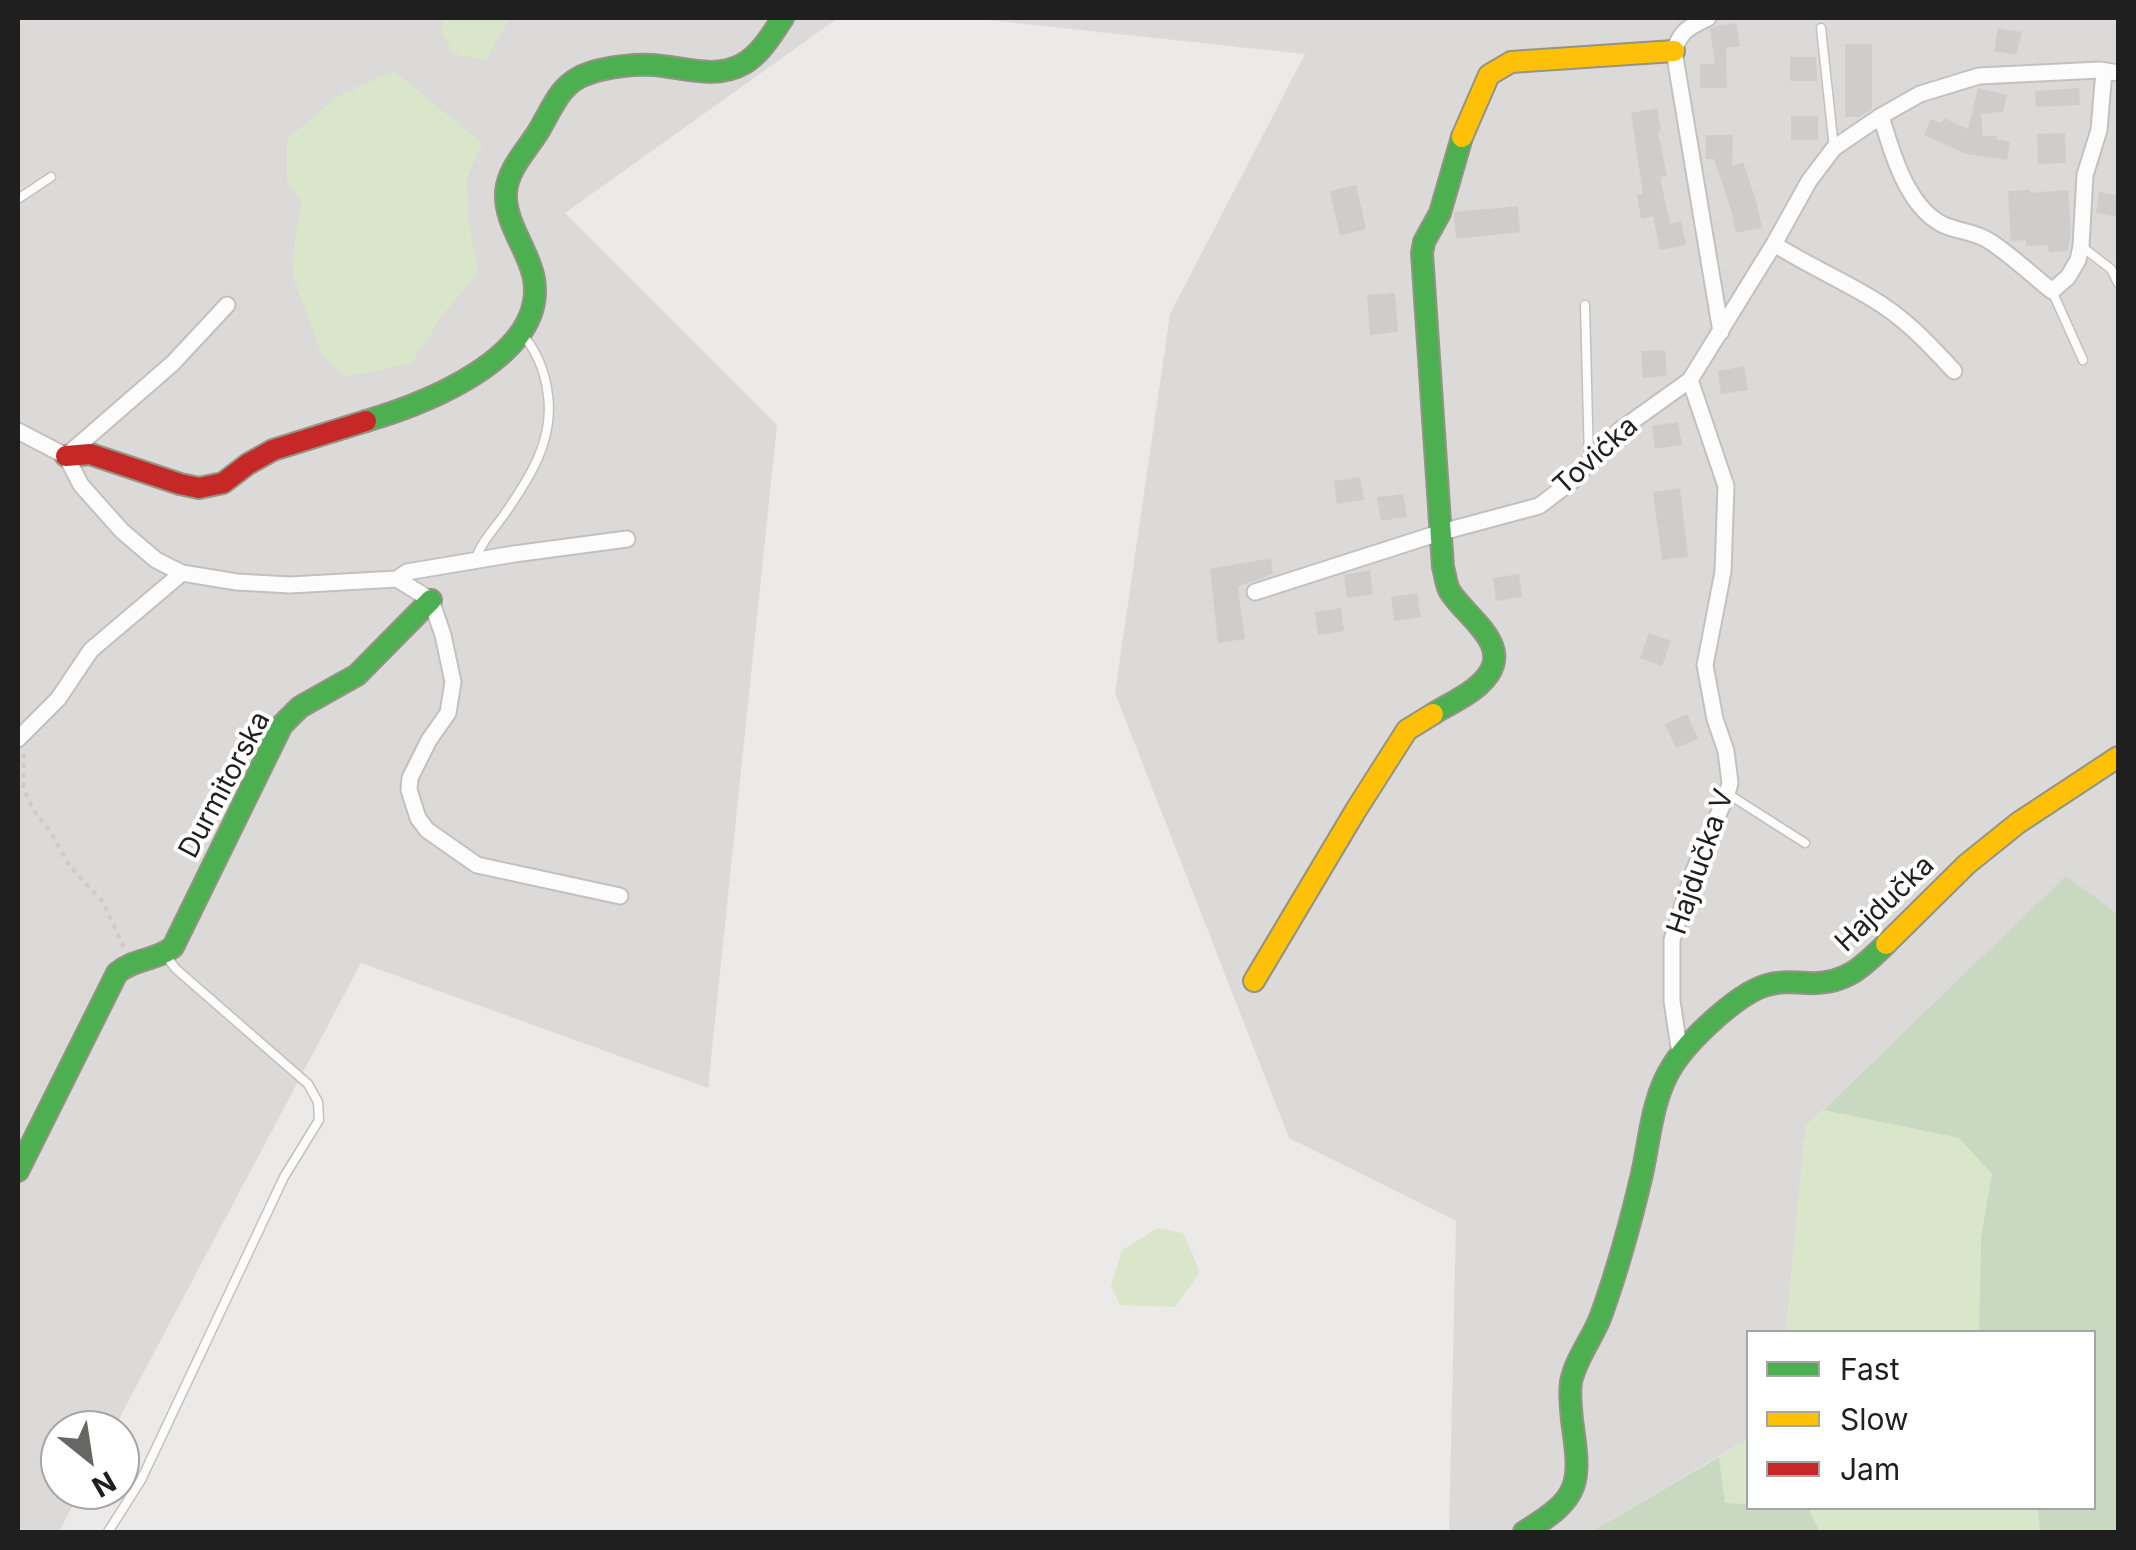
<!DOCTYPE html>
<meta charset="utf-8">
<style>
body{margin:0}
#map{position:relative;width:2136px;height:1550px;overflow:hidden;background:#eceae8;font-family:Inter,sans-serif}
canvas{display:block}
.frame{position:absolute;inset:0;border:20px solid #1f1f1f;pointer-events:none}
.legend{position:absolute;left:1746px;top:1330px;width:350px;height:180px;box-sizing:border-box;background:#fff;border:2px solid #a5a5a5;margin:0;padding:12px 18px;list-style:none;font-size:30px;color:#1f1f1f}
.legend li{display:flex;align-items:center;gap:20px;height:50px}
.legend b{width:50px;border:2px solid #a5a5a5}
.north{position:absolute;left:40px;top:1410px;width:100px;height:100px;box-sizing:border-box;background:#fff;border:2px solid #a5a5a5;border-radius:50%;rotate:150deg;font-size:28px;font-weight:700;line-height:40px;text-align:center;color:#1f1f1f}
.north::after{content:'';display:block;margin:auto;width:35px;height:45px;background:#676665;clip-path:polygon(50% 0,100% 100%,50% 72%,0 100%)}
</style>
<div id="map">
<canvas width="2136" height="1550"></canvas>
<div class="frame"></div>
<ul class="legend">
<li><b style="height:12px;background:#4caf50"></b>Fast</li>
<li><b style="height:12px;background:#ffc107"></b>Slow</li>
<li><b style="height:12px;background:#c62828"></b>Jam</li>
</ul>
<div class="north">N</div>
</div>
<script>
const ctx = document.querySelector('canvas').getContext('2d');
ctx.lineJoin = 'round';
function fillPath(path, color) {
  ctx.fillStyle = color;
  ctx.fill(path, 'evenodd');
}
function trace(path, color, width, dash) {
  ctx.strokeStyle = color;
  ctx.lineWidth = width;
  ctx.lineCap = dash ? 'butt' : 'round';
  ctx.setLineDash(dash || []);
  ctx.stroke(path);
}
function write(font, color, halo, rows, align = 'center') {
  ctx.font = font + ' Inter,sans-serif';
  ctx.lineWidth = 8;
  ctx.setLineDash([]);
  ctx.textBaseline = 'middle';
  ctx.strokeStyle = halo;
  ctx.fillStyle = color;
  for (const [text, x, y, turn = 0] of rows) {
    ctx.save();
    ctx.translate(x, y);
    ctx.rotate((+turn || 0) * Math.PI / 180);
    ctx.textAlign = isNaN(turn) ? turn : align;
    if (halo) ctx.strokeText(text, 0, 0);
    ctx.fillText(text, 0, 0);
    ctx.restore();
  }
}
fillPath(new Path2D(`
 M18 18H838L565 213 777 425 708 1088 361 963 113 1430H60V1490H81L59 1532H18Z
 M969 18H2118V914L2066 877 1806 1126 1786 1332H1748V1439L1591 1532H1449L1456 1221 1289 1138 1115 693 1170 314 1305 54Z`), '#dcdad9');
fillPath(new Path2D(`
 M443 18H509L486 60 453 54 441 32Z
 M394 71 482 143 467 177 468 219 478 272 439 320 412 363 345 377 322 354 293 276 295 239 302 203 287 182V139L337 97Z
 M1823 1110 1959 1138 1993 1174 1981 1236 1979 1332H1786L1806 1126Z
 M1158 1228 1183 1233 1200 1272 1175 1307 1120 1305 1111 1286 1122 1250Z
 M1748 1439V1504L1725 1503 1719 1457Z
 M1808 1508H2038L2040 1532H1820Z`), '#dae6ca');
fillPath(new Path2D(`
 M2066 876 2118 914V1532H2040L2038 1508H2094V1332H1979L1981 1236 1992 1174 1959 1138 1823 1110Z
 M1719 1457 1725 1503 1748 1504V1508H1808L1820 1532H1591Z`), '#c9d8c0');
fillPath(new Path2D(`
 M1736 23 1740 46 1726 48 1727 88H1700V64H1715L1710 29 1716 26Z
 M1998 28 2022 32 2016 55 1994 51Z
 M1845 44H1872V109L1859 117H1845Z
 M1790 57H1816L1817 81H1790Z
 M1978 88 2007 95 2003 112 1981 114 1983 136H1997L1996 139 2010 142 2007 160 1966 154 1924 135 1931 119 1941 123 1944 118 1968 129Z
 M2079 88 2080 105 2036 107 2035 91Z
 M1657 108 1661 131 1658 132 1667 176 1660 177 1670 224 1681 221 1686 245 1660 250 1653 216 1641 219 1637 195 1643 194 1631 113Z
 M1791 116H1818V140H1791Z
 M2065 133 2066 163 2038 164 2037 134Z
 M1706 135H1733L1732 166 1743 162 1757 204 1762 228 1736 233 1730 206 1714 159H1706Z
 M1356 185 1366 229 1340 236 1330 191Z
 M2030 190V193L2068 190 2071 232 2068 251 2049 252 2048 245 2026 246V240L2011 241 2008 191Z
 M2099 192 2118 195V217L2096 213Z
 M1518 206 1520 232 1456 239 1454 212Z
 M1395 293 1398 332 1370 335 1367 295Z
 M1665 350 1667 376 1643 378 1641 351Z
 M1744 366 1748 390 1721 394 1718 371Z
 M1678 422 1682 445 1655 449 1652 426Z
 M1360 477 1364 500 1337 504 1334 481Z
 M1680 488 1688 557 1662 560 1653 492Z
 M1403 494 1407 517 1381 521 1377 497Z
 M1271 558 1273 574 1239 586 1238 589 1245 639 1218 643 1210 569Z
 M1370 570 1373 594 1347 598 1344 575Z
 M1519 574 1522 597 1496 601 1493 578Z
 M1417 593 1421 617 1394 621 1391 597Z
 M1341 608 1344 631 1318 635 1315 612Z
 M1649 633 1671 641 1662 666 1640 658Z
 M1687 714 1698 739 1676 748 1665 724Z`), '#cfcdcb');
const lane = new Path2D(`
 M1821 28 1834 148
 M18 199 51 177
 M2081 246 2111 269 2118 283
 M2052 291 2083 360
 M1585 305 1589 461
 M475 560C481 543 493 530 504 515 529 479 554 441 548 395 545 371 537 350 520 332
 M1728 794 1805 843
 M108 1532 141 1480 284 1177 319 1120 318 1102 308 1084 176 969 165 955`);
const street = new Path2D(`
 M1708 18C1689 27 1681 30 1674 51L1721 332
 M1881 116C1891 150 1906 204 1940 223 1955 232 1973 230 1991 242 2012 256 2032 275 2052 291L2068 277 2078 260 2081 246 2085 175 2099 130 2104 71
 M1774 244C1806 264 1839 279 1871 298 1904 317 1928 343 1954 371
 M18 431 66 456 81 485 122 531 156 560 182 573 237 582 290 585 397 579 431 600 443 635 453 682 448 713 429 740 410 778 409 790 418 818 427 830 477 865 620 896
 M66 456 173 363 227 305
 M397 579 407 572 514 554 627 539
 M1255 592 1442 532 1539 506 1572 481 1620 430 1690 380 1774 244 1809 181 1834 148 1881 116 1920 94 1979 76 2100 70 2118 73
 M18 739 58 699 91 650 182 573
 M1680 1054 1672 1001V940L1693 873 1727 794 1730 783 1726 751 1715 719 1705 665 1723 572 1726 486 1690 380`);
const fast = new Path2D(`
 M366 421C424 404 547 357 534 279 529 250 504 223 506 192 508 169 526 151 538 132 546 119 552 105 561 93 572 79 584 74 600 70 618 66 635 64 653 65 682 67 716 80 743 64 761 54 772 34 783 18
 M1433 714C1447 705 1468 696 1480 684 1520 647 1465 618 1449 590 1446 584 1445 574 1443 567L1422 253 1424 242 1440 213 1462 137
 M18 1171 117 973C134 958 156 961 173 947L282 725 300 707 357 675 431 600
 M1524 1532C1582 1497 1581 1484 1572 1420 1571 1407 1569 1394 1571 1382 1576 1357 1594 1337 1602 1313 1618 1268 1631 1221 1642 1174 1650 1138 1652 1097 1673 1065 1689 1040 1735 996 1764 986 1778 981 1793 982 1809 983 1844 985 1863 967 1886 944`);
const slow = new Path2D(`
 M1462 137 1489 75 1511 62 1674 51
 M1886 944 1967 864 2018 823 2118 757
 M1254 981 1356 810 1407 730 1433 714`);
const jam = new Path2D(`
 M66 456 90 454 180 484 199 488 223 483 248 464 273 450 366 421`);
trace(lane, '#c2c1c0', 11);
trace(street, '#c2c1c0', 19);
trace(fast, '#939482', 24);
trace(slow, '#939482', 24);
trace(jam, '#939482', 24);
trace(new Path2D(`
 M24 753 23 788 33 809 51 833 69 865 103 902 124 948`), '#d5c9c8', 4, [5, 5]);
trace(lane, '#fcfcfc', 8);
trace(street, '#fcfcfc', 15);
trace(fast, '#4caf50', 20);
trace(slow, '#ffc107', 20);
trace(jam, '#c62828', 20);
write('28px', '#1f1f1f', '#fff', [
 ["Tovićka",1596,456,-42],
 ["Durmitorska",225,785,-62],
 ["Hajdučka V",1701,862,-71],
 ["Hajdučka",1885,904,-44]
]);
</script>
